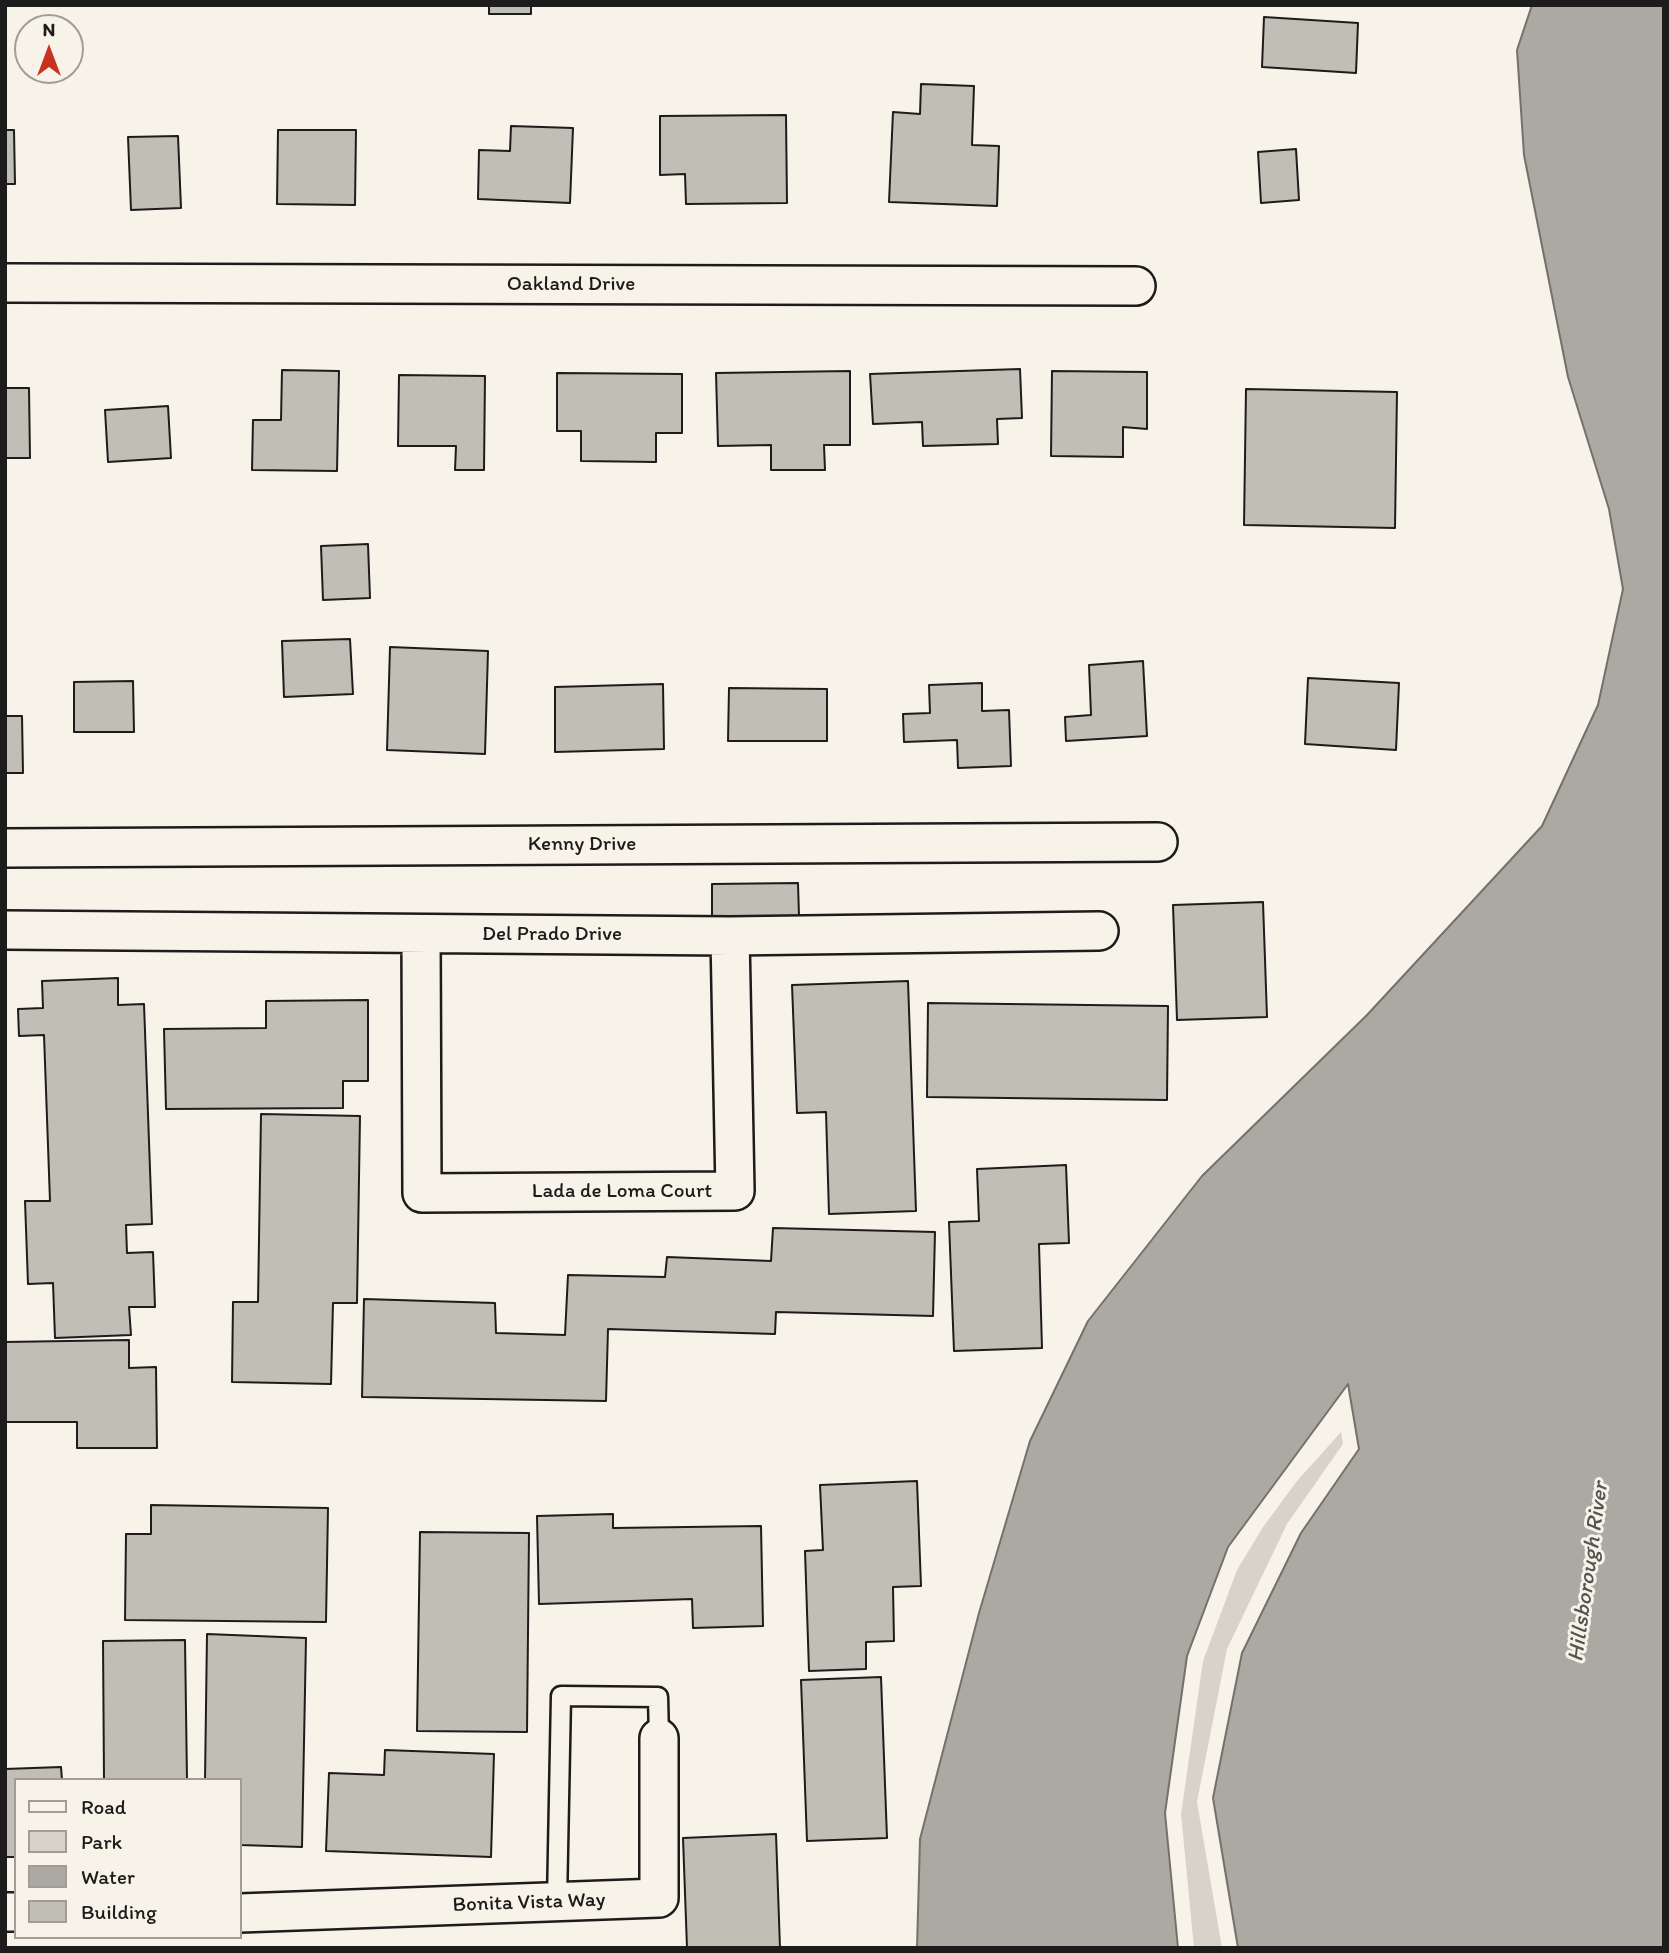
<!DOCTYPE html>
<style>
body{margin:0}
#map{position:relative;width:1669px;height:1953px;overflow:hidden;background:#f7f3e8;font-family:Itim,sans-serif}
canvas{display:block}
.frame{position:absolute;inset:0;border:7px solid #1c1c1c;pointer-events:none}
.legend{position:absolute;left:14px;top:1778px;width:228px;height:161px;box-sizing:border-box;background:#f7f3e8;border:2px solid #9f9d96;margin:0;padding:9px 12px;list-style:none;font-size:21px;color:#1c1c1c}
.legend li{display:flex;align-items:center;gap:14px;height:35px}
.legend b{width:35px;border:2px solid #9f9d96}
.north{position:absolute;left:14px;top:14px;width:70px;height:70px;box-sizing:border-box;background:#f7f3e8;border:2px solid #9f9d96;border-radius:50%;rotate:0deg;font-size:19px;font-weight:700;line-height:28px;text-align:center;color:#1c1c1c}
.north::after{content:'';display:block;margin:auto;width:24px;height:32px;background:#c8321e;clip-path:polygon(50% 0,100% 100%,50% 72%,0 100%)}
</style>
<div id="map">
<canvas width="1669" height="1953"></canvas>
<div class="frame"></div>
<ul class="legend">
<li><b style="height:9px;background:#f7f3e8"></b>Road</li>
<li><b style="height:19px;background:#d7d3cb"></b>Park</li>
<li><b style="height:19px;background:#aca9a2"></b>Water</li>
<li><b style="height:19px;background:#c0beb5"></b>Building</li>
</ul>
<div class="north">N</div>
</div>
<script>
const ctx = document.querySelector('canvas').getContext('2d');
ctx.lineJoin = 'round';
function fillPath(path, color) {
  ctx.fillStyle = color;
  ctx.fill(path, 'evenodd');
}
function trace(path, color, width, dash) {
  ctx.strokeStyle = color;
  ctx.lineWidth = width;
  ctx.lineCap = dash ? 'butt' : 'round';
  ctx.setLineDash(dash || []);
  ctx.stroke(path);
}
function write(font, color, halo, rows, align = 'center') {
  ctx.font = font + ' Itim,sans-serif';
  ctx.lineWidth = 6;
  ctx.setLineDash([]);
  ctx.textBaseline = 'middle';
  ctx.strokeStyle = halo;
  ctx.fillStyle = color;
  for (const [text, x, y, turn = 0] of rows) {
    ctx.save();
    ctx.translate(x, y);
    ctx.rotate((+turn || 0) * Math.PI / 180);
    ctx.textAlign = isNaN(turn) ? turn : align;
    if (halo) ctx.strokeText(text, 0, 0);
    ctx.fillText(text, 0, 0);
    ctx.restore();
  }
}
fillPath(new Path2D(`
 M1341 1432 1343 1444 1287 1524 1227 1649 1197 1802 1222 1948H1194L1181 1814 1203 1661 1237 1570 1263 1527 1297 1481Z`), '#d7d3cb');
const water = new Path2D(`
 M1532 5H1664V1948H1238L1213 1798 1242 1653 1301 1533 1359 1449 1348 1384 1228 1547 1187 1656 1165 1813 1178 1948H917L920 1839 979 1613 1030 1441 1088 1321 1202 1176 1367 1015 1542 826 1598 705 1623 589 1609 509 1568 377 1524 155 1517 50Z`);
fillPath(water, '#aca9a2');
trace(water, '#72716c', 2);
const building = new Path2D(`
 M489 5H531V14H489Z
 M1264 17 1358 23 1356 73 1262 67Z
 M921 84 974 86 972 145 999 146 997 206 889 202 893 112 920 114Z
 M786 115 787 203 686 204 685 174 660 175V116Z
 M511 126 573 128 570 203 478 199 479 150 510 151Z
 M5 130H14L15 184H5Z
 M278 130H356L355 205 277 204Z
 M178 136 181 208 131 210 128 137Z
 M1296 149 1299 200 1261 203 1258 152Z
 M1020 369 1022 418 997 419 998 444 923 446 922 422 873 424 870 374Z
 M282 370 339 371 337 471 252 470 253 420H281Z
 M850 371V445H824L825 470H771V445L718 446 716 373Z
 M1052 371 1147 372V429L1123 427V457L1051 456Z
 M557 373 682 374V433H656V462L581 461V431H557Z
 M399 375 485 376 484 470H455L456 446H398Z
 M5 388H29L30 458H5Z
 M1246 389 1397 392 1395 528 1244 525Z
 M168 406 171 458 108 462 105 410Z
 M368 544 370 598 323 600 321 546Z
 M350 639 353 694 284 697 282 641Z
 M390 647 488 651 485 754 387 750Z
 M1143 661 1147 736 1066 741 1065 717 1091 715 1089 665Z
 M1308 678 1399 683 1396 750 1305 744Z
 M133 681 134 732H74V682Z
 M982 683V711L1009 710 1011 766 958 768 957 740 904 742 903 714 930 713 929 685Z
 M663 684 664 749 555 752V687Z
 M729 688 827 689V741H728Z
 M5 716H22L23 773H5Z
 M798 883 799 916 712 917V884Z
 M1263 902 1267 1017 1177 1020 1173 905Z
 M118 978V1005L144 1004 152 1224 126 1225 127 1253 153 1252 155 1307H129L131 1335 55 1338 53 1283 28 1284 25 1201H50L44 1035 19 1036 18 1009 43 1008 42 981Z
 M908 981 916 1211 829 1214 826 1112 797 1113 792 985Z
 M368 1000V1081H343V1108L166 1109 164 1029 266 1028V1001Z
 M928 1003 1168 1006 1167 1100 927 1097Z
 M261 1114 360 1116 357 1303H333L331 1384 232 1382 233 1302H258Z
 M1066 1165 1069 1243 1039 1244 1042 1348 954 1351 949 1222 979 1221 977 1169Z
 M773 1228 935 1232 933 1316 776 1312 775 1334 608 1329 606 1401 362 1397 364 1299 495 1303 496 1333 565 1335 568 1275 665 1277 667 1257 771 1261Z
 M129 1340V1368L156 1367 157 1448H77V1422H5V1342Z
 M917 1481 921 1586 893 1587 894 1641 866 1642V1669L809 1671 805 1551 823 1550 820 1485Z
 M151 1505 328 1508 326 1622 125 1620 126 1534H151Z
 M613 1514V1528L761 1526 763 1626 693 1628 692 1599 539 1604 537 1516Z
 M420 1532 529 1533 527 1732 417 1731Z
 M207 1634 306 1638 302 1847 240 1845V1780H205Z
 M185 1640 187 1780H104L103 1641Z
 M881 1677 887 1838 807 1841 801 1680Z
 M385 1750 494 1754 491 1857 326 1851 329 1773 384 1775Z
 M61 1767 62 1780H16V1857H5V1769Z
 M776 1834 780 1948H687L683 1838Z`);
fillPath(building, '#c0beb5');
trace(building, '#1c1c1c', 2);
const service = new Path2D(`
 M557 1902 561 1696 658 1697 659 1738`);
const minor = new Path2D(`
 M5 283 1136 286
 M5 848 1158 842
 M5 930 730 936 1099 931
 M421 934 422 1193 735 1191 730 936
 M5 1912H16
 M240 1913 659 1898V1738`);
trace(service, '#1c1c1c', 23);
trace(minor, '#1c1c1c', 42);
trace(service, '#f7f3e8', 18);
trace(minor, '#f7f3e8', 37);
write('21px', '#1c1c1c', '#f7f3e8', [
 ["Oakland Drive",571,285],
 ["Kenny Drive",582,845],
 ["Del Prado Drive",552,935],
 ["Lada de Loma Court",622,1192],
 ["Bonita Vista Way",529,1903,-2]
]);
write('italic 23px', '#565452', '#f7f3e8', [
 ["Hillsborough River",1589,1572,-82]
]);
</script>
